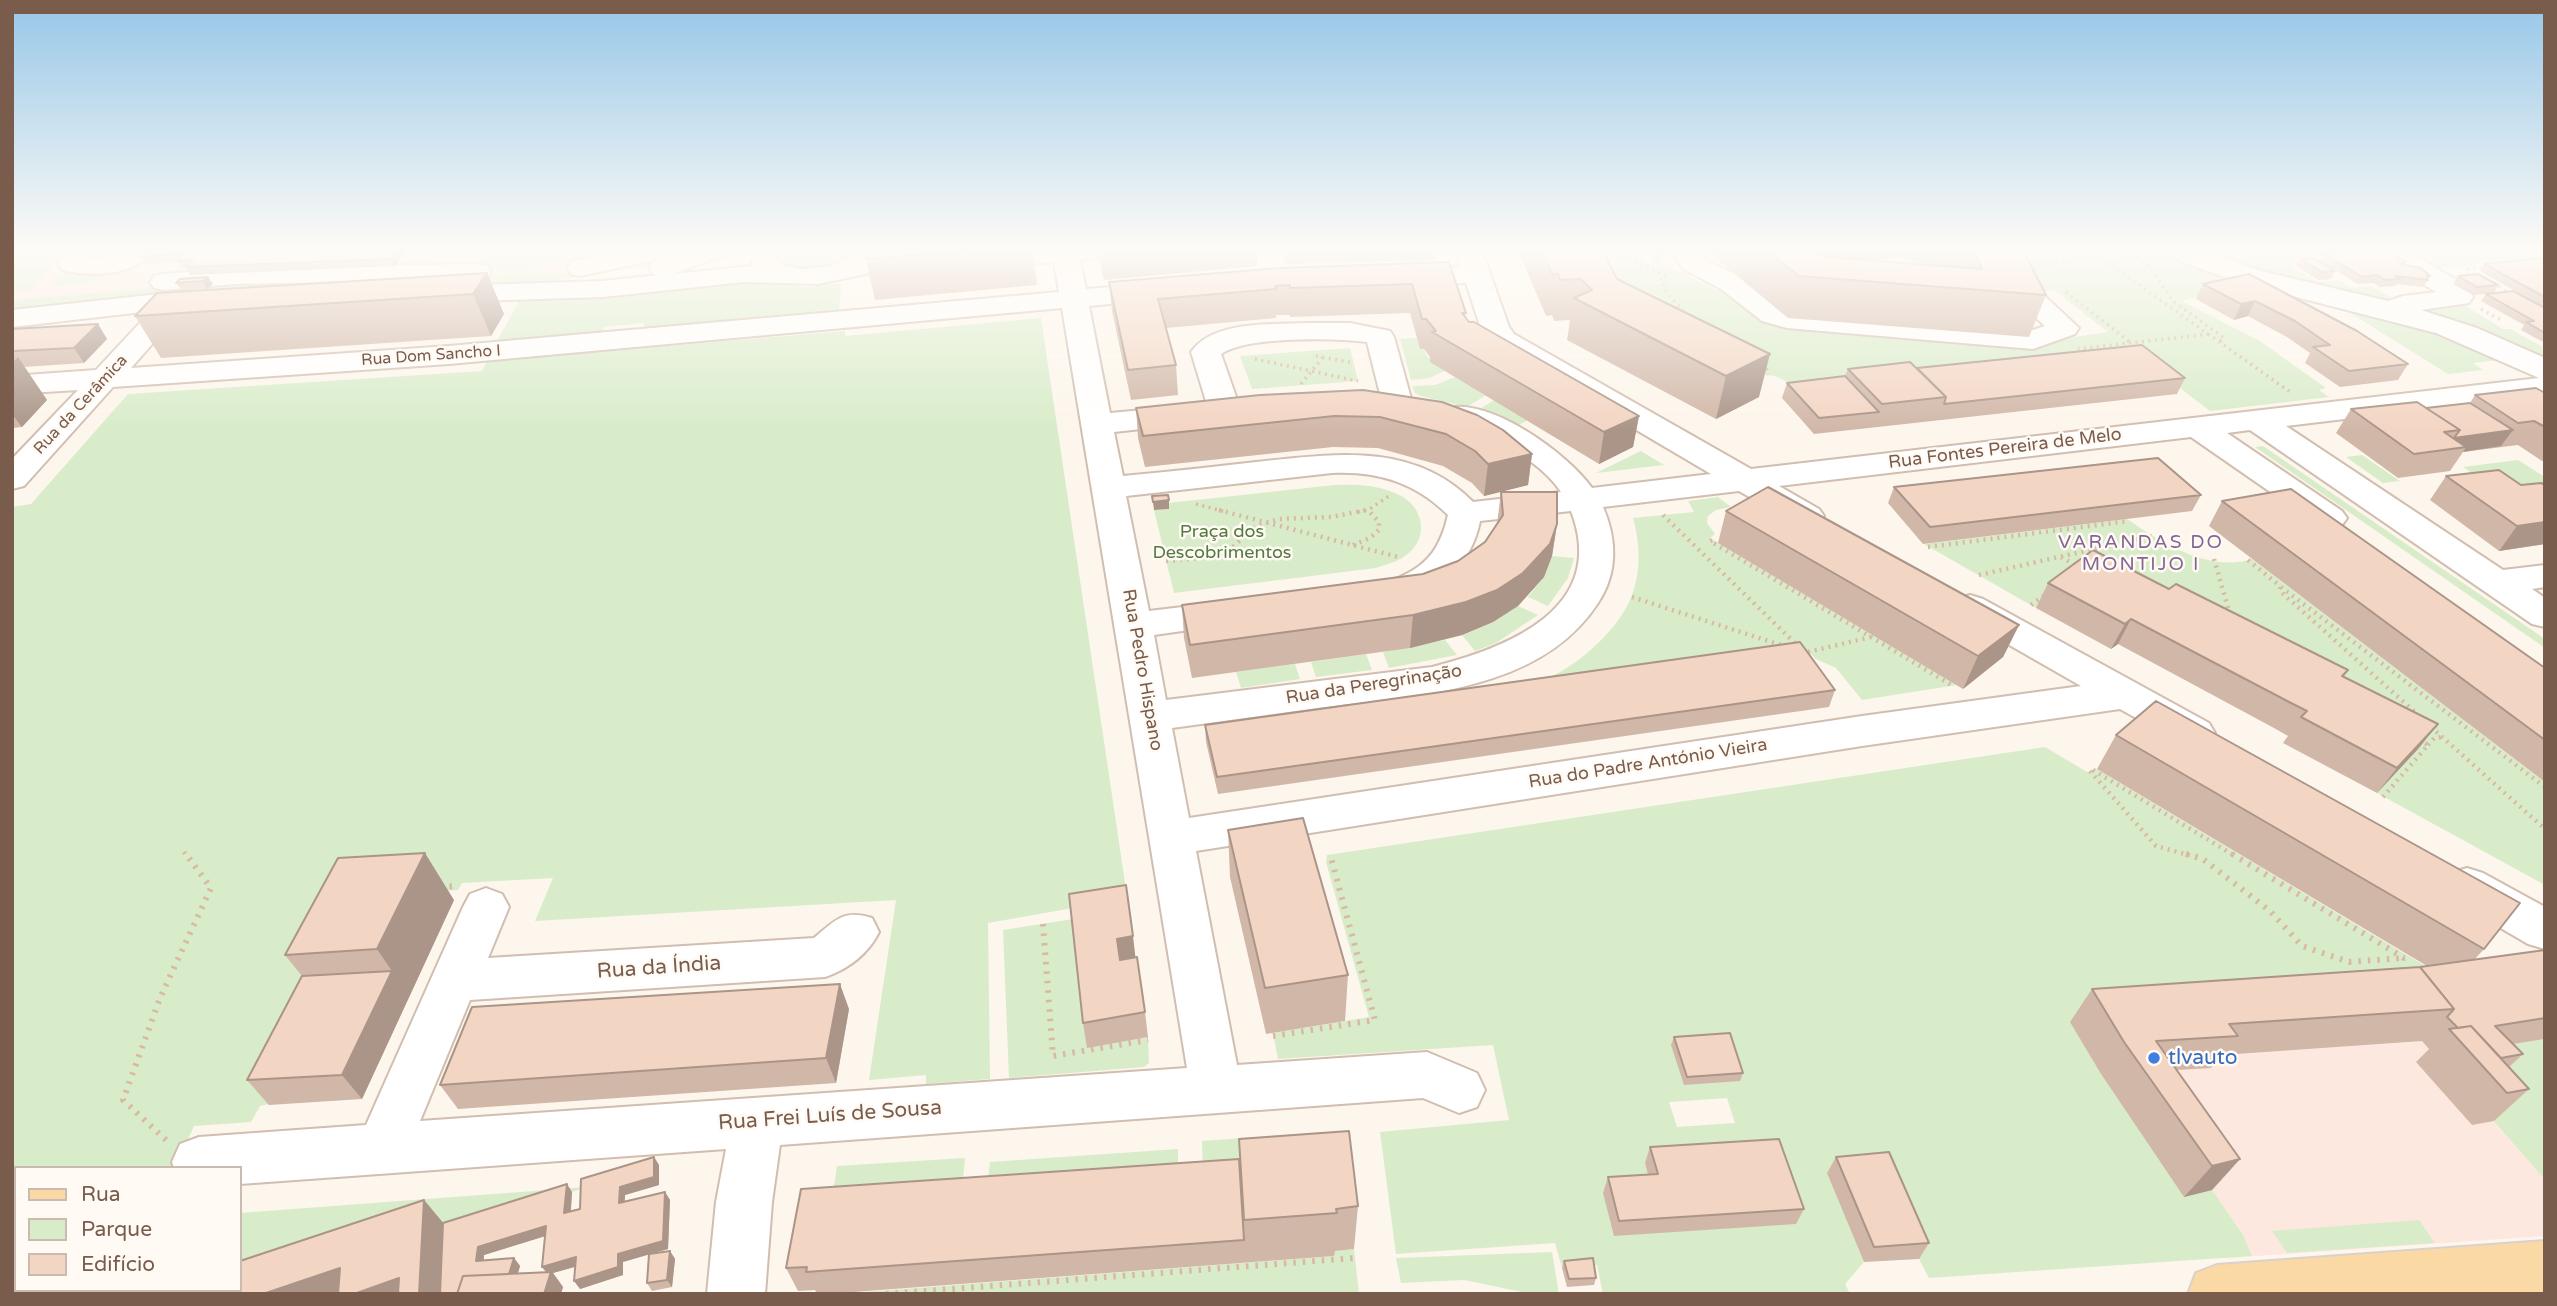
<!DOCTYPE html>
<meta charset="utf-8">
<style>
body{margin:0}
#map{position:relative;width:2557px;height:1306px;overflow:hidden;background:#fdf6ec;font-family:"Varela Round",sans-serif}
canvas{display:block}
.frame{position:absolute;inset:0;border:14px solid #7a5c4d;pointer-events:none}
.legend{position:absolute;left:14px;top:1166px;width:228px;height:126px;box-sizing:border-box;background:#fffaf3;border:2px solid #cabbb1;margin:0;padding:9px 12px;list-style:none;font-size:21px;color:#7a5c4d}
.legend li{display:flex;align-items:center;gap:14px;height:35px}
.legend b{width:35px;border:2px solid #cabbb1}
</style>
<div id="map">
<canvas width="2557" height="1306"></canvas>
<div class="frame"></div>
<ul class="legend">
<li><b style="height:9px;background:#fbd9a5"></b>Rua</li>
<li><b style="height:19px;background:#d8ecc9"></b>Parque</li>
<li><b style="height:19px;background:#f3d5c3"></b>Edifício</li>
</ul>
</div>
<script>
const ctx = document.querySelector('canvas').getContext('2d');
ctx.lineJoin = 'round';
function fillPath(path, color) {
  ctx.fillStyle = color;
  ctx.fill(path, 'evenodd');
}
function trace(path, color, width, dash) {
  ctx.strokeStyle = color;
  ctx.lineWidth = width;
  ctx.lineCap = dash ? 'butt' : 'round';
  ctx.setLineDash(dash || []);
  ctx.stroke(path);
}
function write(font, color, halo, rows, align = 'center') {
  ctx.font = font + ' "Varela Round",sans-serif';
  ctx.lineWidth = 5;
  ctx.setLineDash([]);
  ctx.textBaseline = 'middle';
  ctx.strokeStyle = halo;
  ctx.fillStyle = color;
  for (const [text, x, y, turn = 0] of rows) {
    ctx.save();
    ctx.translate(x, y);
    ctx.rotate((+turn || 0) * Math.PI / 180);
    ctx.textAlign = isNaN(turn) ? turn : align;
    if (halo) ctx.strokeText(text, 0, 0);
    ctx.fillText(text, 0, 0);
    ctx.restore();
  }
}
fillPath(new Path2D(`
 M71 248H687L612 267 569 274 275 280 12 300V292L29 291Z
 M2389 999 2422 1041 2545 1180V1236L2227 1258 2101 1074 2070 1022Z`), '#fde8e0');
fillPath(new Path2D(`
 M26 248H71L29 291 12 292V260Z
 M406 248H662L582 264 546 268 392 270Z
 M687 248H705L641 267 550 281 207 289 213 284 275 280 569 274 612 267Z
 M778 248H865C848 271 807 273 783 264L776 255Z
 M1588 248H1620L1657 268 1654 259 1682 273 1692 269 1695 270 1686 274 1702 283 1714 281 1706 284 1716 290 1728 286 2034 343 2108 332 2054 290 2035 292 1999 248H2099L2115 258 2171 254 2236 286 2182 301 2260 341 2326 388 2319 390 2329 397 2210 411 2133 352 1792 384 1775 376 1758 374 1623 317Z
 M2211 248H2378L2381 252 2356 249 2290 255 2302 263 2290 265 2317 282 2339 280 2352 288 2372 286 2395 300 2389 302C2330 291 2261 283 2211 248Z
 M2392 248 2545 250V257L2436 268Z
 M69 269 114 270 87 283 52 286Z
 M749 281 807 287 841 283 839 313 643 331 644 323 605 327 600 333 496 343 519 301 610 298Z
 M184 286 181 290 12 309V300Z
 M2457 301 2503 329H2510L2545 348V360L2408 308Z
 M2344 309 2438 334 2500 360 2473 363 2483 370 2448 374Z
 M1041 318 1127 896 1124 899 988 923 990 1079 926 1084V1075L869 1080 896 900 535 921 553 878 462 883 458 890 377 895 269 1104 260 1106 251 1122 194 1126 175 1168H16V1290H240V1213L587 1187 264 1294H12V507L31 504 128 394 482 371 487 361 845 331V336Z
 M1417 338 1420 349H1424L1426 355 1445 371 1429 378 1411 380 1401 342 1398 339Z
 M1350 348 1358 381 1252 389 1240 356Z
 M1455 377 1486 395 1467 407 1421 396 1415 393 1412 386 1435 385Z
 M1494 400 1528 420 1517 426 1478 410Z
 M2263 446 2545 639V648L2255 447Z
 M1641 451 1664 465 1596 473Z
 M2362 455 2400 481 2383 483 2346 457Z
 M2518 460 2545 477V490L2505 495 2463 467Z
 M1335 485C1358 484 1382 485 1403 497 1423 509 1428 536 1410 552 1400 561 1388 564 1376 568L1174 593 1154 510 1169 509 1168 503Z
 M1718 497 1731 507 1716 510 1708 516 1707 523 1715 534 1710 538 1957 685 1862 700 1836 668 1816 659 1805 649 1542 680C1575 670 1623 626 1633 592 1641 568 1640 543 1633 518L1694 512 1688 501Z
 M2127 519C2160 542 2209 573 2252 559L2545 782V885L2377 793 2081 575 2036 608 1924 544Z
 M1552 556 1574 558 1568 578 1548 606 1528 597 1544 577Z
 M1518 606 1538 615 1496 643 1475 651 1462 635 1493 622Z
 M1445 640 1457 655 1389 668 1383 652Z
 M1366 654 1372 670 1316 677 1311 662Z
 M1295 664 1300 679 1241 688 1236 672Z
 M2045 747 2087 772 2097 769 2452 982 2071 1022 2101 1074 2184 1196 2212 1190 2243 1235 2252 1256 1929 1278 1919 1259 1828 1173 1864 1262 1845 1284 1849 1292 1603 1294 1597 1265 1562 1268 1555 1243 1396 1254 1380 1132 1509 1120 1493 1045 1278 1059 1273 1033 1369 1017 1326 862 1327 855ZM1727 1098 1735 1123 1677 1127 1669 1102ZM1645 1163 1795 1224 1652 1190Z
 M1073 919 1087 1047 1148 1037 1149 1063 1144 1067 1009 1078 1003 930Z
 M2545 1039V1180L2462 1085 2470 1050Z
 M1325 1132 1328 1164 1203 1172 1202 1141Z
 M1178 1149V1175L987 1188 990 1162Z
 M965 1158 962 1190 832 1199 837 1166Z
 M2419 1220 2435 1243 2287 1253 2272 1231Z
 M1354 1249 1359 1294H837L1334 1256V1251Z
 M1552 1252 1559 1294H1532L1464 1280 1401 1283 1396 1258Z`), '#d8ecc9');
const minor = new Path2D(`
 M70 248H97L90 259 109 256 126 248H156C136 277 91 277 62 270L58 264Z
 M636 248H686L684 252 693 248H732L728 254 672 274 753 266 751 262 755 256 764 254 773 256 783 265 802 269 830 266 873 248 882 250 885 254 930 255 934 261 930 267 884 270 818 284 744 282 603 297 444 302 434 300 430 294 434 288 444 286 603 281 658 275 653 274 649 268 653 262 669 257 580 276 571 274 567 268 571 262Z
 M1036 248H1137L1133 254 1080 260 1086 289 1161 283 1171 285 1175 291 1171 297 1161 299 1089 306 1110 413 1187 406 1198 408 1203 415 1198 422 1187 424 1114 432 1123 476C1167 472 1212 467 1256 462 1333 454 1413 441 1473 502L1561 492C1543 465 1511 447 1482 434 1469 429 1451 426 1443 415L1448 408C1491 398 1568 454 1592 488L1711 474 1494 346 1481 329 1466 283 1402 285 1392 283 1389 277 1392 271 1402 269 1461 267 1456 251 1458 248H1480L1482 251 1509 327 1514 334 1751 469 2539 378 2436 333 2242 283 2190 265 2165 254 2161 248H2196L2261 271 2388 301 2403 296 2436 292 2375 254 2371 248H2403L2468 287 2473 297 2469 303 2421 310 2477 328 2545 358V395L2286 426 2503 570 2545 565V587L2532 589 2545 598V627L2532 624 2250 430 2227 433 2342 511 2347 518 2342 525 2330 528 2318 525 2191 437 1779 486 1819 509 1824 516 1819 523 1807 526 1795 523 1739 491 1603 507C1617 539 1618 573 1598 603 1541 691 1419 695 1325 707 1274 714 1223 721 1172 728L1189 818 1862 716 2081 686 1957 615 1951 607 1957 599 1970 595 1983 599 2209 723 2215 733 2209 743 2195 748 2181 743 2120 709 1862 746 1196 851 1237 1065 1427 1052 1477 1073 1485 1090 1477 1107 1459 1113 1423 1098 780 1145 772 1202 765 1294H707L716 1202 726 1149 240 1184V1168H174L172 1162 180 1144 199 1137 366 1125 463 907 470 894 486 888 502 894 509 907 488 958 814 938C836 920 843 909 872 918L879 932C868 954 848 969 825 977L470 1000 420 1121 1187 1068 1062 308 449 364 113 387 24 486 12 489V459L78 390 12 394V376L96 370 151 311 12 327V310L177 292 208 293 212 299 208 305 184 308 131 368 449 346 1059 292 1054 262 981 269 972 267 968 261 972 255ZM1332 473C1377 471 1415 482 1448 515 1441 545 1430 564 1400 577 1390 581 1384 582 1378 591L1383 599C1431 612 1472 564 1480 521L1571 511C1609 609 1507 648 1432 667L1166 700 1154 635 1246 622 1252 613 1246 604 1233 601 1149 611 1126 496Z
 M1669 248H1695C1705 264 1725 268 1741 277 1757 288 1771 305 1790 312L2030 331 2045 326 2015 299 1995 264 1976 248H2007L2014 253 2036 288 2079 328 2075 334 2033 349 1787 328 1762 321 1721 289 1682 268Z
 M478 264 487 266 491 272 487 278 478 280 234 284 164 290 154 288 150 282 154 276 164 274 234 268Z
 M1306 323H1350L1390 331 1394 337 1412 402 1408 409 1397 411 1386 409 1382 402 1367 342C1334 338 1247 336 1221 354L1241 411 1236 418 1225 420 1214 418 1209 411 1191 352C1213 320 1272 325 1306 323Z
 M2467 868 2483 873 2545 907V949L2528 944 2451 899 2444 886 2451 873Z`);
const major = new Path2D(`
 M2545 1241V1294H2188L2196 1273 2217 1265Z`);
trace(minor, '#d1beb0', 4);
trace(major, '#dad1cd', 4);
trace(new Path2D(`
 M1266 248 1267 253
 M1612 248 1670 278
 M2077 248 2102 250
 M12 256 22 248
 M2137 257 2149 267 2173 301 2224 338 2219 342
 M2313 261 2304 255 2333 253
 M2037 264 2101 258 2208 334 2078 349
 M2467 269 2487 266
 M1658 272 1667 293 1687 315
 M2493 283 2509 293
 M2066 292 2131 343
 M2481 309 2501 320
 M2208 334 2290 392
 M1316 356 1354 363
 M1255 359 1358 381
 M1765 362 1768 375
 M1301 384 1324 356
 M1196 504 1226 512
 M1358 512 1368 510 1392 494`), '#d9b8a5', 3.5, [2, 4.5]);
trace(new Path2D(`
 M1219 510 1402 558
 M1663 515 1798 646
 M1712 540 1710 541 1953 686
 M1353 545 1370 538 1379 530V522L1368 510
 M1928 547 2129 521
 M2061 557 2077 566
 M2214 559 2230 615
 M2248 560 2280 586 2281 592 2417 714
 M1166 561 1212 557 1226 553 1256 526 1279 519 1331 517 1367 510
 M1979 575 2152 536
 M2281 587 2545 787
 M1632 597 1784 646
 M2031 605 2043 596
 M1808 652 1871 637
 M2431 727 2545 829
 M2428 745 2434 738 2442 737
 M2093 770 2235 856
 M2090 771 2156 846 2192 856
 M2383 797 2428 745 2418 740
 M184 852 187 856`), '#d9b8a5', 4.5, [2, 5]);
trace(new Path2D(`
 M2186 854 2203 859 2270 911 2302 946 2349 962 2404 958
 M2232 854 2404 958 2411 957
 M440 887 459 886
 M1043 924 1053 1056 1148 1040
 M1273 1036 1375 1020 1330 854
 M166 1140 123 1100 160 998 211 888 186 854
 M886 1294 1355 1258`), '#d9b8a5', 6, [2.5, 7]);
fillPath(minor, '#fff');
fillPath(major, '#fbd9a5');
fillPath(new Path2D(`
 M149 248H407L395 266 190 275 186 268H182L178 262 145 264 141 257Z
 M867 248H1032L1037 285 875 300 866 259Z
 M1099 248H1257V266L1104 280 1100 261Z
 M1282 248H1438L1437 260 1285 264Z
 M1517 248H1601L1617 279 1759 397 1716 419 1567 340 1570 320 1554 321 1552 315 1546 316Z
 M1648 248H1662L1664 251 1662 259H1654Z
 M1710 248H2022L2046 295 2029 337 1788 318 1718 260ZM1895 257 1928 265 1869 261Z
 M2330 248H2365L2406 262 2405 265 2430 276 2423 287 2397 284 2396 286 2380 287 2373 283 2358 284 2320 261 2324 254 2327 253Z
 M2545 258V308L2480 271 2484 264Z
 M2300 259 2335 271 2331 279 2318 280 2296 266Z
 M1449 262 1466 313 1465 317 1469 322 1639 416 1633 447 1599 464 1430 362V357L1424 349H1420L1410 313 1290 317V315H1276V318L1166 328 1176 365 1178 395 1131 400 1112 311 1109 282Z
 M487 273 504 314 491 336 161 358 135 316Z
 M2249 274 2408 364 2398 380 2340 387 2305 363 2310 353 2287 337 2248 316 2234 320 2196 299 2203 284Z
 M2458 276 2498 285 2494 293 2473 295 2453 284Z
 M208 277 213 284 207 289 181 290 176 283Z
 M2486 294 2545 308V343L2521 330 2524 325 2481 301Z
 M98 324 107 339 84 363 24 367 47 400 22 427 12 428V329Z
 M1848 369 2185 378 2177 394 1814 434 1782 398 1787 383 1845 376Z
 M1363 390 1532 454 1528 485 1484 496 1472 483 1443 466 1378 448 1333 447 1145 467 1138 438 1136 408Z
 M2545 393V460L2542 461 2518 445 2463 452 2450 471 2398 478 2336 433 2351 409 2426 408 2470 403 2475 395Z
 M2446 476 2521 485 2545 544 2499 551 2430 500Z
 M1894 487 2201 495 2192 511 1923 544 1888 503Z
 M1501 492 1557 524 1552 556 1544 577 1518 606 1493 622 1462 635 1410 648 1192 678 1184 638 1182 605 1423 574 1458 561 1485 542 1497 524Z
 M2222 501 2545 668V782L2209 526Z
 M1726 511 2019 625 2003 657 1963 689 1718 543Z
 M2048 583 2169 589 2348 670 2344 677 2438 724 2418 749 2377 793 2283 743 2288 736 2274 728 2118 644 2111 649 2036 608Z
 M1835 690 1829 707 1218 794 1206 742 1205 725Z
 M2116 735 2484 949 2474 960 2545 950V1039L2513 1044 2523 1054 2509 1067 2529 1089 2494 1121 2472 1125 2416 1062 2429 1049 2422 1041 2222 1055 2211 1068 2177 1070 2240 1159 2212 1190 2184 1197 2101 1074 2070 1022 2092 989 2427 966 2097 769Z
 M1228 830 1348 975 1345 1021 1266 1034 1230 877Z
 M454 900 362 1099 269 1105 247 1080 302 976 285 955Z
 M849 1009 836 1083 458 1109 440 1085Z
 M1145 1012 1148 1037 1087 1048 1083 1023Z
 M1674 1037 1743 1073 1740 1081 1684 1085 1671 1045Z
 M1650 1147 1804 1209 1796 1224 1614 1236 1603 1193 1608 1177 1648 1175 1645 1163Z
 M654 1157 659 1165V1185L625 1195V1202L665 1192 670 1200 668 1249 652 1253 670 1251 675 1259 672 1287 652 1291 647 1283 649 1254 623 1262V1275L580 1289 575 1267 553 1273 563 1287 561 1294H184L424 1200 443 1223 572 1192 571 1211 580 1209ZM545 1236 542 1267 546 1272 518 1273 520 1266 514 1258 484 1261V1255Z
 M1836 1157 1929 1243 1919 1259 1864 1262 1827 1173Z
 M1358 1206 1354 1249 1335 1251 1334 1256 827 1294H817L815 1290 798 1291 786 1268Z
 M1564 1261 1596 1278 1594 1285 1567 1287 1562 1268Z`), '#d1b7a8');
fillPath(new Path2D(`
 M399 248H407L395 266 392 259Z
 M1789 248H1898L1895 257 1793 272Z
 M487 273 504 314 491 336 473 294Z
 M208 277 213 284 207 289 203 281Z
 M2255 301 2248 316 2234 320 2241 304Z
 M98 324 107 339 84 363 74 348Z
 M1770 354 1759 397 1716 419 1726 376Z
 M18 357 47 400 22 427 12 414V363Z
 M1639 416 1633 447 1599 464 1604 432Z
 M2513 430 2501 446 2463 452 2466 447 2447 450 2454 438Z
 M1532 454 1528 485 1484 496 1488 464Z
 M1169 500V509L1154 510 1153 502Z
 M2545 522V544L2499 551 2517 526Z
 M1557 524 1552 556 1544 577 1518 606 1493 622 1462 635 1410 648 1413 615Z
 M2131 619 2118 644 2111 649 2125 624Z
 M2019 625 2003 657 1963 689 1978 656Z
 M2438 724 2418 749 2377 793 2397 768Z
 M425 853 454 900 362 1099 342 1075 392 971 377 949Z
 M1133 936 1136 962 1120 964 1117 939Z
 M840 984 849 1009 836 1083 826 1058Z
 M654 1157 659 1165V1185L625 1195 624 1211 619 1203 620 1187Z
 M2240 1159 2212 1190 2184 1197 2212 1166Z
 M567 1184 572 1192 570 1221 564 1213Z
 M665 1192 670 1200 668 1249 623 1262V1275L580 1289 574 1281 618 1254Z
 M424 1200 450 1231 448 1294H419Z
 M546 1226 552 1234 484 1255 483 1269 476 1261 478 1247Z
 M670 1251 675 1259 672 1287 667 1280Z
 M576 1257 581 1265 553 1273 563 1287 561 1294H544L548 1274 542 1267Z
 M514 1258 520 1266 513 1290 506 1282Z
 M340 1268 399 1278 414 1294H263Z`), '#aa9588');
const building = new Path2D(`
 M149 248H399L392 259 186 267 193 259 177 261 183 253 141 257Z
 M867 248H996L866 259Z
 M1540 248H1601L1617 279 1770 354 1726 376 1574 298 1592 290 1581 279 1560 280 1558 274H1552Z
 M1654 248H1662L1664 251H1656Z
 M1763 248H1812L1825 257 1982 269 1972 248H2022L2046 295 1799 276Z
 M2331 248H2365L2367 249 2382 248 2406 262 2400 263 2405 265 2421 268 2430 276H2427L2428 280 2395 276 2400 279 2385 280 2377 275 2362 277 2324 254 2338 252Z
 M2313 258 2335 271 2322 272 2300 259Z
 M2545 258V297L2484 264Z
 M1449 262 1466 313H1462L1469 322H1474L1639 416 1604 432 1432 332 1436 331 1426 319H1422L1412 284 1290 288V285L1275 286 1276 289 1158 299 1176 365 1128 370 1109 282 1279 268Z
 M487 273 473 294 135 316 157 293Z
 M2249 274 2357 331 2408 364 2349 371 2313 347 2330 345 2295 321 2255 301 2241 304 2203 284Z
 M2478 274 2498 285 2477 287 2458 276Z
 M208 277 203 281 176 283 180 279Z
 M2513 291 2545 308V333L2526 322 2534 321 2486 294Z
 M98 324 74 348 12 351V329Z
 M2142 345 2185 378 1944 404 1946 397 1917 368Z
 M1910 362 1946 397 1882 404 1848 369Z
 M1845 376 1879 412 1819 418 1787 383Z
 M2536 388 2545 393V427L2534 421 2518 423 2475 395Z
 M1363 390 1442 402 1477 415 1503 430 1532 454 1488 464 1475 451 1446 434 1380 417 1334 416 1143 436 1136 408 1260 395Z
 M2417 402 2460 430 2444 432 2466 447 2414 454 2351 409Z
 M2470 403 2513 430 2454 438 2460 430 2426 408Z
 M2158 458 2201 495 1930 527 1894 487Z
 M2499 470 2521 485 2541 483 2545 485V522L2517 526 2446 476Z
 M1768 487 2019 625 1978 656 1726 511Z
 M2291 489 2545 668V740L2222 501Z
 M1501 492H1557V524L1550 544 1523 573 1497 590 1466 602 1413 615 1190 645 1182 605 1423 574 1458 561 1485 542 1503 515Z
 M1168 495 1169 500 1153 502 1152 496Z
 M2093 550 2169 589 2176 584 2348 670 2342 676 2438 724 2397 768 2301 717 2307 711 2291 703 2131 619 2125 624 2048 583Z
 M1800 642 1835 690 1217 777 1205 725Z
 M2156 701 2520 903 2484 949 2116 735Z
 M1303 818 1348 975 1265 988 1228 830Z
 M425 853 377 949 285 955 338 858Z
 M1126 885 1133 936 1117 939 1120 960 1137 957 1145 1012 1083 1023 1069 894Z
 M2545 950V1018L2495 1026 2523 1054 2501 1058 2471 1026 2458 1028 2447 1017 2454 1009 2420 967Z
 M2420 967 2454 1009 2229 1024 2238 1036 2156 1041 2240 1159 2212 1166 2124 1042 2092 989Z
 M392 971 342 1075 247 1080 302 976Z
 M840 984 826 1058 440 1085 472 1007Z
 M2471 1026 2529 1089 2507 1093 2449 1029Z
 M1730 1033 1743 1073 1687 1077 1674 1037Z
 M1349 1131 1358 1206 1336 1209 1337 1213 1244 1220 1239 1139Z
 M1779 1139 1804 1209 1619 1221 1608 1177 1658 1174 1650 1147Z
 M1889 1152 1929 1243 1874 1247 1836 1157Z
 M654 1157V1177L620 1187 619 1203 665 1192 663 1241 618 1254V1267L574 1281 576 1257 542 1267 546 1226 478 1247 476 1261 514 1258 509 1274 463 1276 457 1294H440L443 1223 567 1184 564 1213 580 1209 581 1179Z
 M1239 1159 1244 1240 806 1272 807 1267 786 1268 801 1189Z
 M424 1200 419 1294H398L399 1278 354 1294H338L340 1268 263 1294H184L185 1290H240V1261Z
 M670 1251 667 1280 647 1283 649 1254Z
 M1593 1258 1596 1278 1569 1279 1564 1261Z
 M551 1272 544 1294H457L463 1276Z`);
fillPath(building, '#f3d5c3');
trace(building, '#aa9588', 2);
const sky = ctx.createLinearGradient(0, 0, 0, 431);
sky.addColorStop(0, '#97c7e8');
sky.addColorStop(0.58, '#fefbf6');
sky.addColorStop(1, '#fefbf600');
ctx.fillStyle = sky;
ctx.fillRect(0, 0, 2557, 431);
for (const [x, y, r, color] of [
 [2154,1058,7,"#3f7fe0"]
]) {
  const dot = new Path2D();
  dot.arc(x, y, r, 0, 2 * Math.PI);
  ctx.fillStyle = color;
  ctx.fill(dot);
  trace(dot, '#fffaf3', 2.5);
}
write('16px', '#7a5c4d', '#fffaf3', [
 ["Rua Dom Sancho I",431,356,-4],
 ["Rua da Cerâmica",81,405,-47]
]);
write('18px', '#7a5c4d', '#fffaf3', [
 ["Rua Fontes Pereira de Melo",2005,449,-7],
 ["Rua Pedro Hispano",1142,670,80],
 ["Rua da Peregrinação",1374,685,-9],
 ["Rua do Padre António Vieira",1648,764,-9]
]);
write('18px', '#537a41', '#fffaf3', [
 ["Praça dos",1222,532],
 ["Descobrimentos",1222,553]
]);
ctx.letterSpacing = '2px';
write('19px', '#846695', '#fffaf3', [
 ["VARANDAS DO",2141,543],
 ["MONTIJO I",2141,565]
]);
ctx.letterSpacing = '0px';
write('21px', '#7a5c4d', '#fffaf3', [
 ["Rua da Índia",659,968,-4],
 ["Rua Frei Luís de Sousa",830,1116,-4]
]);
write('21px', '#366cbe', '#fffaf3', [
 ["tlvauto",2168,1058]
], 'left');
</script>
